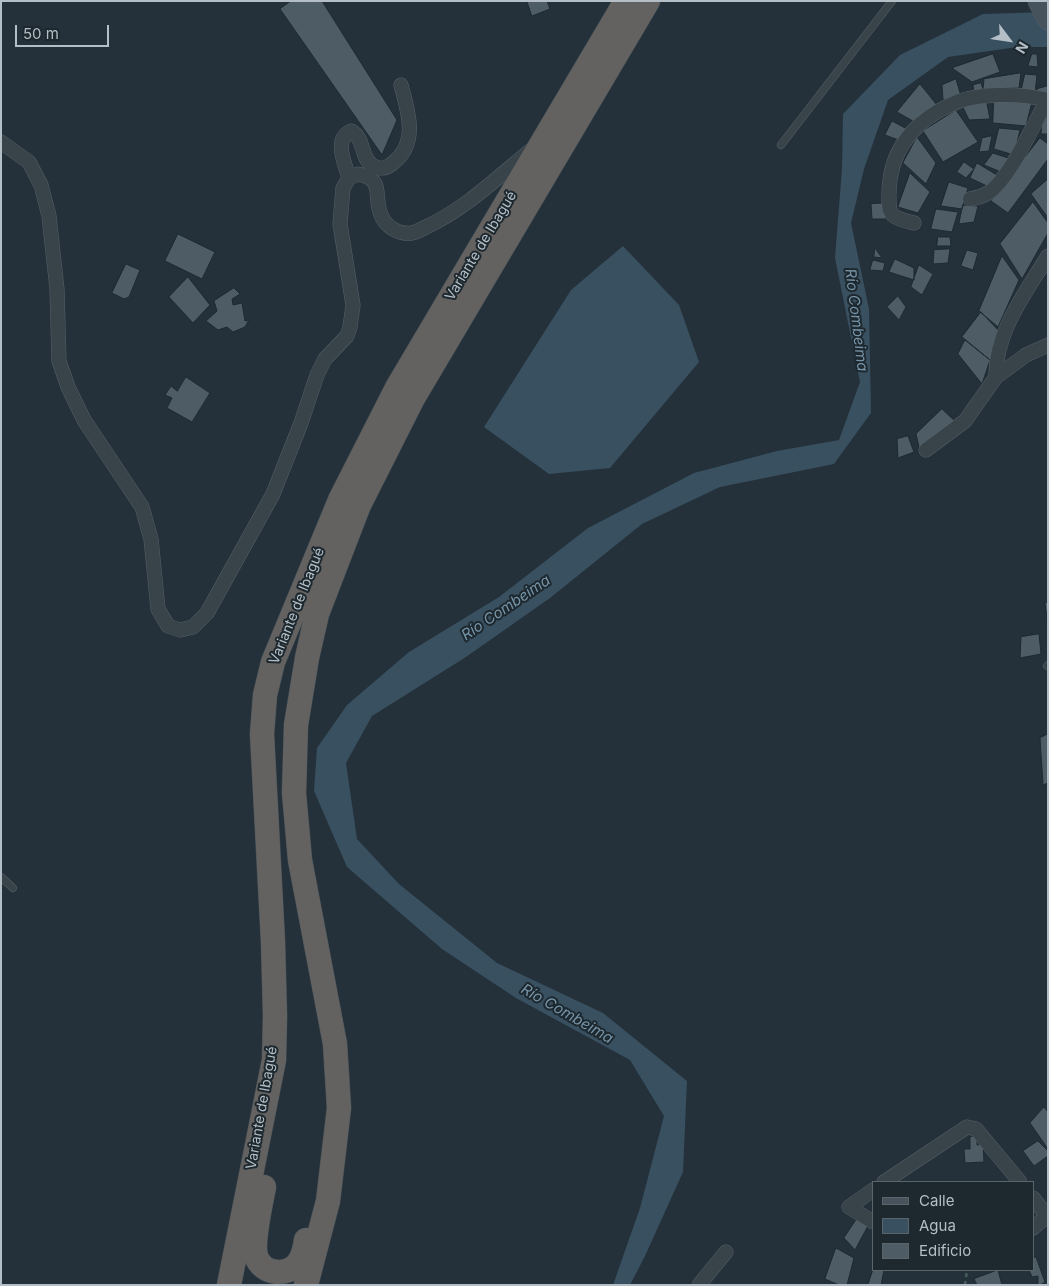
<!DOCTYPE html>
<meta charset="utf-8">
<style>
body{margin:0}
#map{position:relative;width:1049px;height:1286px;overflow:hidden;background:#24313a;font-family:Inter,sans-serif}
canvas{display:block}
.frame{position:absolute;inset:0;border:2px solid #b3bec6;pointer-events:none}
.legend{position:absolute;left:872px;top:1181px;width:162px;height:90px;box-sizing:border-box;background:#1d282f;border:1px solid #59646b;margin:0;padding:6px 9px;list-style:none;font-size:15px;color:#b3bec6}
.legend li{display:flex;align-items:center;gap:10px;height:25px}
.legend b{width:25px;border:1px solid #59646b}
.north{position:absolute;left:984px;top:15px;width:50px;height:50px;-webkit-text-stroke:4px #1d282f;paint-order:stroke;rotate:121deg;font-size:14px;font-weight:700;line-height:20px;text-align:center;color:#b3bec6}
.north::after{content:'';display:block;margin:auto;width:18px;height:22px;background:#b3bec6;clip-path:polygon(50% 0,100% 100%,50% 72%,0 100%)}
.scale{position:absolute;left:15px;top:25px;width:94px;height:22px;box-sizing:border-box;border:2px solid #b3bec6;border-top:0;padding-left:6px;font-size:15px;line-height:18px;white-space:nowrap;color:#b3bec6;-webkit-text-stroke:4px #1d282f;paint-order:stroke}
</style>
<div id="map">
<canvas width="1049" height="1286"></canvas>
<div class="frame"></div>
<ul class="legend">
<li><b style="height:6px;background:#46535d"></b>Calle</li>
<li><b style="height:14px;background:#395060"></b>Agua</li>
<li><b style="height:14px;background:#4d5c65"></b>Edificio</li>
</ul>
<div class="north">N</div>
<div class="scale">50 m</div>
</div>
<script>
const ctx = document.querySelector('canvas').getContext('2d');
ctx.lineJoin = 'round';
function fillPath(path, color) {
  ctx.fillStyle = color;
  ctx.fill(path, 'evenodd');
}
function trace(path, color, width, dash) {
  ctx.strokeStyle = color;
  ctx.lineWidth = width;
  ctx.lineCap = dash ? 'butt' : 'round';
  ctx.setLineDash(dash || []);
  ctx.stroke(path);
}
function write(font, color, halo, rows, align = 'center') {
  ctx.font = font + ' Inter,sans-serif';
  ctx.lineWidth = 4;
  ctx.setLineDash([]);
  ctx.textBaseline = 'middle';
  ctx.strokeStyle = halo;
  ctx.fillStyle = color;
  for (const [text, x, y, turn = 0] of rows) {
    ctx.save();
    ctx.translate(x, y);
    ctx.rotate((+turn || 0) * Math.PI / 180);
    ctx.textAlign = isNaN(turn) ? turn : align;
    if (halo) ctx.strokeText(text, 0, 0);
    ctx.fillText(text, 0, 0);
    ctx.restore();
  }
}
fillPath(new Path2D(`
 M1048 12V47H1017L948 57 888 100 864 169 851 223 869 309 871 413 834 464 720 487 642 524 550 598 466 657 372 716 346 763 357 839 399 884 497 963 603 1013 687 1081 683 1172 645 1256 630 1285H613L640 1208 664 1116 630 1060 516 998 442 949 347 867 314 791 317 748 347 705 409 652 499 597 588 528 694 473 777 451 839 440 860 382 835 258 842 169 843 114 900 55 983 14Z
 M623 246 679 305 699 362 610 468 549 474 484 427 571 290Z`), '#395060');
const building = new Path2D(`
 M291 1H322L397 120 382 155 280 9Z
 M527 1H547L550 9 532 16Z
 M993 54 1000 72 972 82 952 68Z
 M1032 54H1037L1038 67 1028 66Z
 M1021 73 1019 88 983 89 984 79Z
 M1025 74 1037 75 1035 93 1021 92Z
 M956 79 961 96 943 100 942 85Z
 M981 83 983 89 974 92 973 85Z
 M920 84 937 105 918 124 897 112Z
 M1048 86V96L1039 95 1037 89Z
 M994 98 1032 102 1026 126 993 123Z
 M986 99 990 119 969 120 961 103Z
 M956 110 978 142 943 162 923 131Z
 M1048 117V134H1041L1042 118Z
 M892 121 909 130 904 142 885 135Z
 M999 128 1020 130 1014 155 994 149Z
 M992 136 989 151 979 152 982 138Z
 M917 137 936 163 926 184 903 163Z
 M1040 138 1048 144V159L1008 213 991 201Z
 M993 153 1011 159 1001 172 984 165Z
 M964 162 974 169 966 178 957 172Z
 M977 163 997 175 989 187 970 178Z
 M910 173 930 192 918 213 898 207Z
 M1048 179V218L1031 194Z
 M949 182 968 188 962 209 941 206Z
 M1033 202 1048 223V233L1022 279 1000 244Z
 M886 203V219H872L871 204Z
 M963 205 978 206 974 222 959 224Z
 M936 209 958 212 952 232 931 229Z
 M178 234 215 252 202 279 165 261Z
 M938 237H950L951 246H937Z
 M875 248 882 258 874 257Z
 M950 249 948 263 933 264 934 250Z
 M967 250 978 253 973 270 961 266Z
 M1002 256 1019 280 998 327 979 311Z
 M895 259 914 268V280L889 272Z
 M873 260 885 263 883 271 870 270Z
 M126 264 140 270 129 297 124 299 112 293Z
 M919 265 933 274 922 295 911 287Z
 M188 277 210 305 193 323 169 297Z
 M234 288 240 294 232 299 233 305 242 303 245 321 249 320 245 327 233 332 227 327 218 330 206 321 217 311 214 301Z
 M898 296 906 307 899 320 887 307Z
 M981 312 1000 332 990 360 962 337Z
 M965 340 990 360 982 384 958 354Z
 M186 377 210 393 192 422 167 408 172 398 165 395 171 386 177 391Z
 M942 409 957 423 920 451 916 434Z
 M908 436 914 452 898 458 897 439Z
 M1048 602V626L1045 603Z
 M1039 634 1041 654 1020 658 1021 637Z
 M1048 734V783L1043 785 1040 738Z
 M1044 1107 1048 1112V1149L1030 1123Z
 M977 1136V1145L983 1144 984 1162 965 1163 964 1149H970V1137Z
 M1038 1141 1048 1151V1156L1034 1166 1023 1151Z
 M860 1214 869 1224 855 1250 844 1238Z
 M836 1248 854 1258 847 1285H839L825 1279Z
 M1036 1257 1045 1282 1040 1285H1038V1276L1032 1277 1029 1270H1033V1258Z
 M873 1270H884L881 1285H868Z
 M998 1270 1002 1285H977L974 1279Z`);
fillPath(building, '#4d5c65');
trace(building, '#1f2a31', 1);
const service = new Path2D(`
 M781 145 892 1
 M1047 666 1048 665
 M1 877 13 888`);
const minor = new Path2D(`
 M1 142 29 162 41 185 49 216 57 289 59 361 68 387 84 420 142 507 151 539 158 609 168 626 180 630 193 627 207 613 273 494 301 423 317 375 325 359 347 336 350 327 353 305 340 224 343 188 349 178 358 174C384 179 374 194 380 212 384 226 398 235 412 233 417 232 422 229 426 227 465 209 498 177 531 150
 M349 178C345 164 333 139 351 131 365 138 360 157 372 165 380 170 386 169 393 163 419 143 408 111 401 85
 M970 199C976 198 983 196 988 193 1009 180 1035 122 1047 100
 M914 223C907 221 898 220 893 215 889 211 889 206 889 201 888 175 895 150 913 131 923 120 937 111 950 105 976 92 1021 93 1048 100
 M996 377C995 332 1025 294 1048 256
 M926 450 965 421 996 377 1026 355 1048 345
 M884 1182 967 1127 976 1129 1020 1182
 M873 1190 849 1207 873 1222
 M1033 1198 1048 1217
 M1033 1228 1048 1215
 M699 1285 726 1252`);
const secondary = new Path2D(`
 M1038 1 1048 20`);
const trunk = new Path2D(`
 M264 1187C261 1203 252 1242 256 1256 262 1275 288 1277 299 1262 303 1256 305 1247 306 1240
 M229 1285 274 1060 275 1016 273 942 262 734 265 695 273 662 340 500 398 386 626 1
 M306 1285 328 1201 339 1108 335 1044 300 860 294 793 296 725 307 658 317 614 359 505 412 400 648 1`);
trace(service, '#566168', 8);
trace(minor, '#566168', 15);
trace(secondary, '#566168', 21);
trace(trunk, '#434e55', 25);
trace(new Path2D(`
 M965 1285 967 1270`), '#485c5a', 2.5, [4, 4]);
trace(service, '#38434a', 7);
trace(minor, '#38434a', 14);
trace(secondary, '#46535d', 20);
trace(trunk, '#636260', 24);
write('14px', '#b3bec6', '#1d282f', [
 ["Variante de Ibagué",481,246,-59],
 ["Variante de Ibagué",297,606,-68],
 ["Variante de Ibagué",262,1108,-80]
]);
write('italic 15px', '#7694a8', '#1d282f', [
 ["Río Combeima",856,320,83],
 ["Río Combeima",506,608,-34],
 ["Río Combeima",567,1014,30]
]);
</script>
